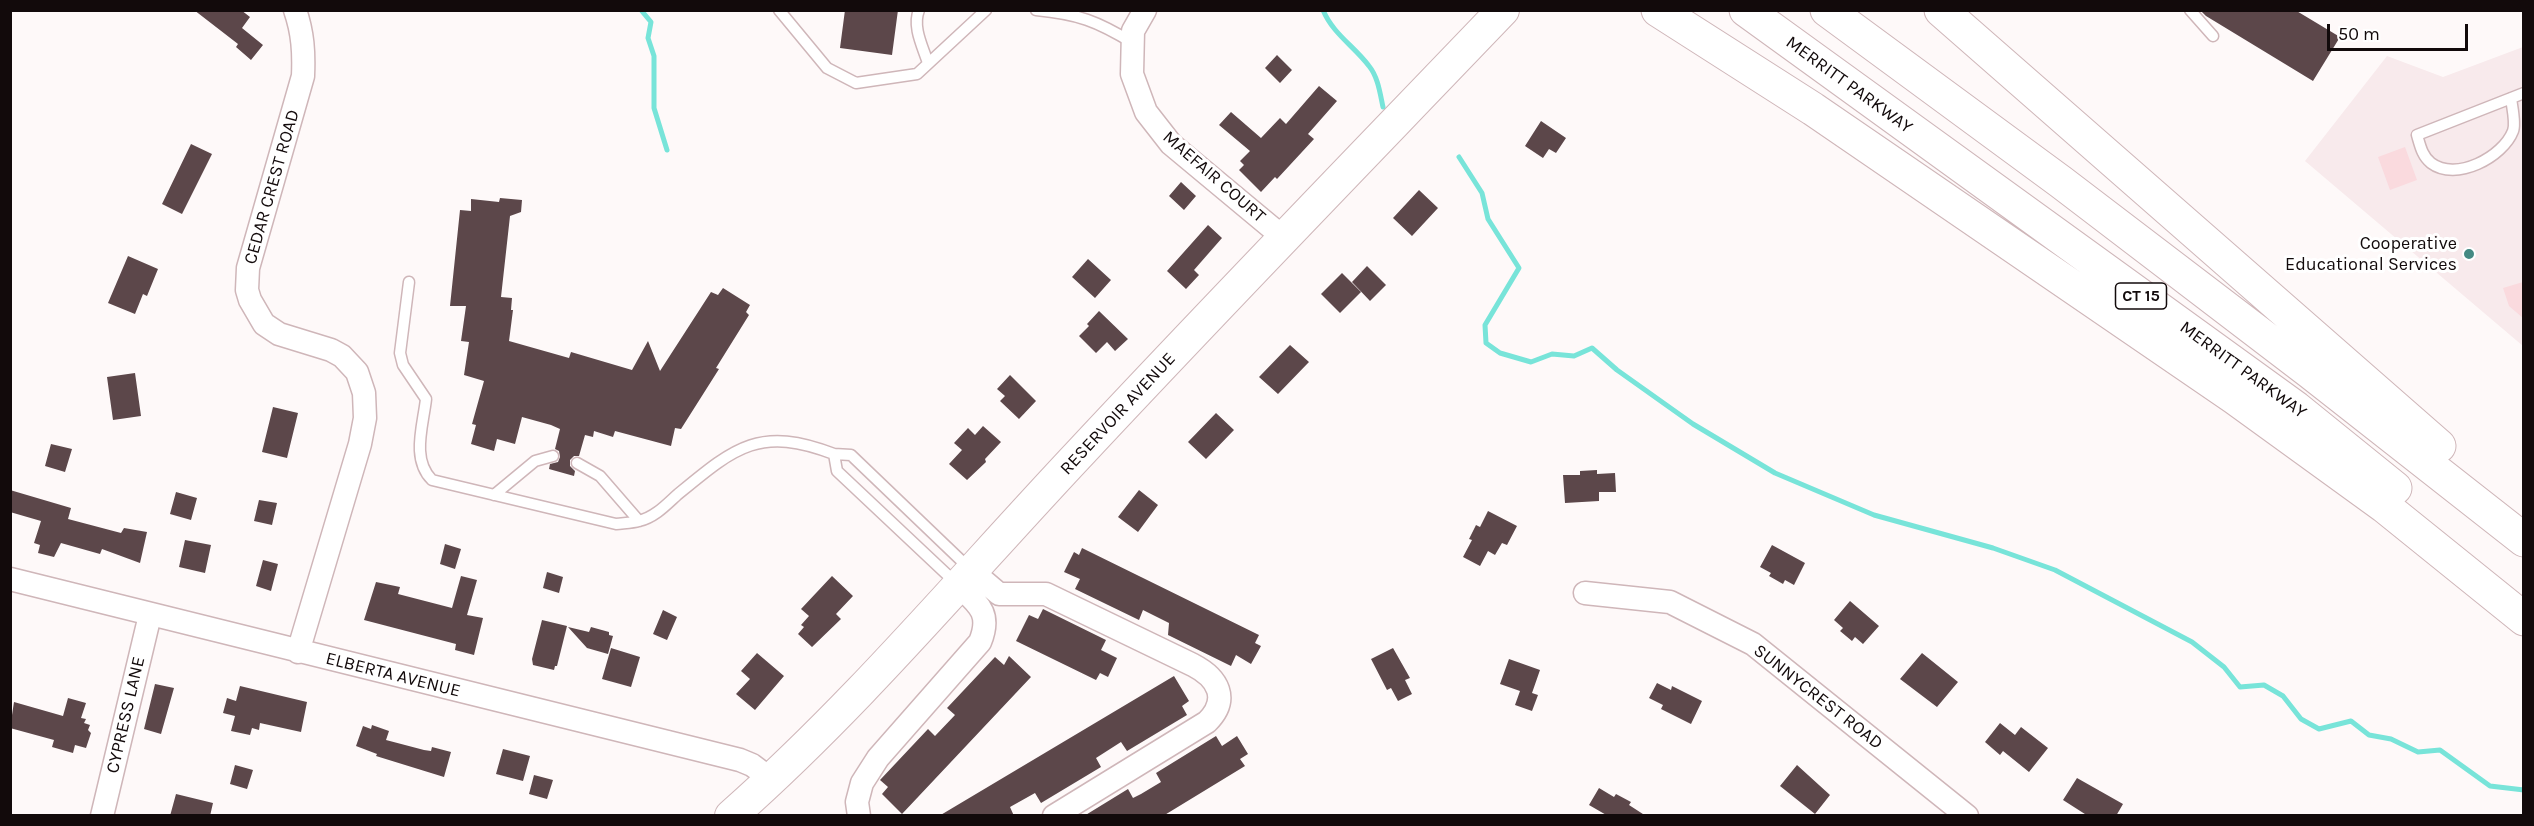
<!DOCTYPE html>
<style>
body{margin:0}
#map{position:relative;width:2534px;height:826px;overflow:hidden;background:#fef9f9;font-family:Karla,sans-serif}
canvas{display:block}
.frame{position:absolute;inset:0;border:12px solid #120a0b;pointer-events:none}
.scale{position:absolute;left:2327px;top:24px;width:141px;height:27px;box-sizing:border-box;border:3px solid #120a0b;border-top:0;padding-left:8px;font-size:18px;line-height:21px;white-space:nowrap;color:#120a0b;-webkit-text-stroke:4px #fff;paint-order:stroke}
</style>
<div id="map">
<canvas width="2534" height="826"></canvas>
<div class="frame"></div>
<div class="scale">50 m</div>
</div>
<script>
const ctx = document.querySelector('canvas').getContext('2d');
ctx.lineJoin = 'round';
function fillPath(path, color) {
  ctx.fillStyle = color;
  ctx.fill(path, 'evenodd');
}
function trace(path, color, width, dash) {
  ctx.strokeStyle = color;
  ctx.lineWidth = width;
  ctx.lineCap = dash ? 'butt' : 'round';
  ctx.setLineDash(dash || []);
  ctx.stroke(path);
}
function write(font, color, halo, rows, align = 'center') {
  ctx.font = font + ' Karla,sans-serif';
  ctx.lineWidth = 6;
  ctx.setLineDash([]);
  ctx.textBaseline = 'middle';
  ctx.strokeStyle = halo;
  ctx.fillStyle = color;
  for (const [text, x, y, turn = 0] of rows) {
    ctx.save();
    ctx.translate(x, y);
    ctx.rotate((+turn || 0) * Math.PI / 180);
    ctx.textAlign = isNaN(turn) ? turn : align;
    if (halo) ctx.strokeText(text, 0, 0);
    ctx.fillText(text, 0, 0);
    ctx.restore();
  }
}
fillPath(new Path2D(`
 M2523 47V346L2305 161 2387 56 2443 77Z`), '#f8eaec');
fillPath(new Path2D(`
 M2405 147 2417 180 2390 190 2378 157Z
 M2523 282H2524L2523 318 2509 306 2503 288Z`), '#fadade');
trace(new Path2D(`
 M641 10 651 22 648 38 654 56V108L667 150
 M1323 10C1333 34 1354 46 1369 66 1378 77 1380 93 1383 107
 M1459 157 1482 193 1488 219 1519 268 1485 325 1486 343 1500 353 1531 362 1552 354 1574 356 1592 348 1617 370 1693 424 1775 473 1874 515 1993 548 2055 570 2192 642 2224 667 2240 687 2264 685 2283 696 2301 719 2319 729 2351 721 2369 735 2391 739 2418 752 2440 750 2490 786 2524 790`), '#78e4d9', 5);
fillPath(new Path2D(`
 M194 10H241L250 17 242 28 263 45 251 60 236 47 238 44Z
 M845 10H898L892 55 840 48Z
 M2200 10H2295L2340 37 2313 81 2206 16Z
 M1277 55 1292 70 1280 83 1265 68Z
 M1319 86 1337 101 1308 134 1314 139 1277 179 1275 177 1261 192 1239 170 1244 165 1240 161 1250 151 1219 125 1231 112 1261 138 1280 118 1286 124Z
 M1541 121 1566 138 1556 153 1549 149 1543 158 1525 146Z
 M191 144 212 154 182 214 162 204Z
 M1181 182 1196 196 1184 210 1169 196Z
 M1419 190 1438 208 1412 236 1393 218Z
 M500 198 522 200 521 212 510 216 501 297 512 298 511 310H513L509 341 569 358 571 352 632 370 648 341 660 371 711 292 718 295 723 288 750 305 746 312 749 315 716 368 719 369 681 429 675 428 671 446 615 431 613 437 594 431 593 437 585 435 579 456H574L570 460V466L575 471 574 476 549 469 550 464 558 462 560 457 559 451 555 449 560 429 551 425 522 417 515 444 497 439 494 451 471 444 476 425 472 424 484 381 464 375 469 342 461 341 466 306H450L460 210 471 211V199L499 202Z
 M1208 225 1222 238 1194 270 1199 275 1186 289 1167 271Z
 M128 256 158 269 147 296 143 294 135 314 108 303Z
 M1088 259 1111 280 1095 298 1072 277Z
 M1367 266 1386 285 1370 301 1352 282Z
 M1342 273 1361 292 1340 313 1321 294Z
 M1099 311 1128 339 1115 351 1107 342 1096 353 1079 336 1089 326 1087 324Z
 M1290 345 1309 362 1278 394 1259 377Z
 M135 373 141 416 113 420 107 377Z
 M1010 375 1036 401 1019 419 1000 401 1005 396 997 389Z
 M273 407 298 413 287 458 262 452Z
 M1216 413 1234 430 1206 459 1188 442Z
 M983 426 1001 442 985 459 986 462 967 480 949 464 962 450 954 443 968 428 975 435Z
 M51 444 72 449 65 472 45 466Z
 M1597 470V474L1615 473 1616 492H1599V501L1565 503 1563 475H1580V471Z
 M10 490 71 508 68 519 121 533 124 528 147 532 140 563 102 549 100 554 61 543 54 557 38 553 40 545 34 543 41 521 10 512Z
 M1139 490 1158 505 1138 532 1118 517Z
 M176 492 197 498 191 520 170 514Z
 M259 500 277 503 272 525 254 521Z
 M1488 511 1517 526 1507 545 1502 543 1495 555 1488 551 1480 566 1463 557 1472 540 1469 539 1476 525 1480 527Z
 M185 540 211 545 205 573 179 567Z
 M445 544 461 549 455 569 440 564Z
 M1772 545 1805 563 1794 585 1785 580 1783 584 1769 576 1771 573 1760 567Z
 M1082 548 1259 635 1255 643 1261 646 1251 664 1236 655 1231 666 1168 635 1169 623 1143 610 1139 620 1075 589 1080 579 1064 572 1074 552 1079 555Z
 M263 560 278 564 271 591 256 586Z
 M547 572 563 577 559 593 543 588Z
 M461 576 477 580 467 615 483 618 474 655 455 650 456 644 364 620 376 582 400 587 398 594 452 608Z
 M832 576 853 596 836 614 841 619 812 647 798 634 804 627 801 625 809 616 801 609Z
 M1850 601 1879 626 1863 644 1855 637 1852 641 1840 631 1843 628 1834 620Z
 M1043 609 1106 640 1101 650 1117 658 1108 677 1100 673 1096 680 1016 641 1029 615 1038 619Z
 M663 610 677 617 667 640 653 634Z
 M542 620 567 626 557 666H555L554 670 533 665 532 659Z
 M568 627 589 632 591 627 609 632V635L613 636 608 654 587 648Z
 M611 648 640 657 631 687 602 679Z
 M1393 648 1410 678 1405 680 1412 694 1398 701 1391 688 1387 690 1371 659Z
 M757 653 784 676 755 710 736 694 750 679 741 671Z
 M1922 653 1958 682 1937 707 1900 679Z
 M1009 656 1031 677 902 814 882 794 888 787 880 780 928 729 935 736 955 715 947 708 995 657 1004 665Z
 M1509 659 1540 670 1532 693 1538 695 1532 711 1515 705 1520 691 1500 684Z
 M1174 676 1189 701 1182 706 1187 715 1127 751 1121 742 1096 758 1101 767 1041 803 1035 793 1010 807 1014 816H939Z
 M1657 683 1671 690 1672 686 1702 701 1691 724 1661 709 1663 705 1649 698Z
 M155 684 174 688 161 734 144 729Z
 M240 686 307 702 301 732 260 723 259 730 252 728 250 735 231 731 235 716 223 713 227 698 236 701Z
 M68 698 86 703 81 718 86 719 84 723 90 725 88 730 91 733 86 748 75 745 73 753 52 747 54 740 10 728 14 702 63 716Z
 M2000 723 2015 735 2021 727 2048 748 2029 772 2003 751 2000 755 1985 742Z
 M372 725 389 731 386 740 424 750 431 751 432 747 451 752 444 777 376 756 377 754 356 746 363 726 371 729Z
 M1216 736 1222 746 1237 736 1248 754 1240 759 1245 766 1163 816H1084L1128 789 1133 798 1141 794 1161 782 1156 773Z
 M503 749 530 756 523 781 496 774Z
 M235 765 253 770 247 789 230 784Z
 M1797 765 1830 795 1815 814 1780 786Z
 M534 775 553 780 547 799 529 794Z
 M2077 778 2123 804 2116 816H2088L2063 800Z
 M1599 788 1614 797 1616 794 1631 802 1629 805 1646 816H1608L1589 805Z
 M176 794 213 803 210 816H170Z`), '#5c474a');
const service = new Path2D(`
 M779 10 827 68 856 83 917 74 986 10
 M919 10C912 27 923 47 928 63
 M1036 10C1078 14 1097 21 1133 43
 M2190 10 2213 36
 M2511 98C2512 107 2516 123 2513 131 2503 157 2456 182 2431 163 2422 156 2420 145 2417 135L2524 93
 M409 282 400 353 403 365 426 399C423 426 411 459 432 480L616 524C624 523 632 523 639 521 655 517 666 505 677 495 734 448 759 425 834 454
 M577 463 600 476 639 521
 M494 495 535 461 553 456
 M956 583 837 471 834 454 851 455 970 569`);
const minor = new Path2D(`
 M295 10C303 33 304 53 303 76L248 268 247 290 250 300 264 324 279 334 331 350 342 356 357 372 364 393 365 418 360 444 298 652
 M1145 10 1133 31 1132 74 1146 112 1171 144 1284 238
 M972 571 999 594H1046L1193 665C1218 678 1230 699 1207 722L1054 816
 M10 579 740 760 752 765 772 780
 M1585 593 1670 602 1753 644 1967 816
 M102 816 150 615
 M859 816 857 802 862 783 878 758 980 642C992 613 978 604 959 586`);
const secondary = new Path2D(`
 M731 816C858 704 966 574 1081 452 1220 303 1362 157 1503 10`);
const motorway = new Path2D(`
 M1658 10 1813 109 2235 398 2384 506 2524 619
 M1746 10 2296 408 2395 488
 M1827 10 2061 182 2310 372 2524 540
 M1941 10 2439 446`);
trace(service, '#cfb6b9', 13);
trace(minor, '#cfb6b9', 25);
trace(secondary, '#cfb6b9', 34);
trace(motorway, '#cfb6b9', 35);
trace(service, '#fff', 10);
trace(minor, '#fff', 22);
trace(secondary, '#fff', 32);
trace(motorway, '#fff', 33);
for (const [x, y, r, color] of [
 [2469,254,6,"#448a83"]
]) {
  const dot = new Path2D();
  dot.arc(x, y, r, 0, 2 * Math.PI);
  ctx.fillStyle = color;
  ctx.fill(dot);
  trace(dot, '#fff', 2);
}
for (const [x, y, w] of [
 [2141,296,51]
]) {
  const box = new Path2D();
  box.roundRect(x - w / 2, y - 13, w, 26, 4.5);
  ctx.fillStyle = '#fff';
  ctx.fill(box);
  trace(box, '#120a0b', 1.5);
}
write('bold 16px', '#120a0b', null, [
 ["CT 15",2141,296]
]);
write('18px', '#120a0b', '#fff', [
 ["MERRITT PARKWAY",1849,85,36],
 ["MAEFAIR COURT",1214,177,41],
 ["CEDAR CREST ROAD",272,187,-74],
 ["MERRITT PARKWAY",2243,370,36],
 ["RESERVOIR AVENUE",1118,414,-47],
 ["ELBERTA AVENUE",393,675,14],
 ["SUNNYCREST ROAD",1818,697,38],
 ["CYPRESS LANE",126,715,-77]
]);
write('18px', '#120a0b', '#fff', [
 ["Cooperative",2457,244],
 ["Educational Services",2457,265]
], 'right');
</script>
